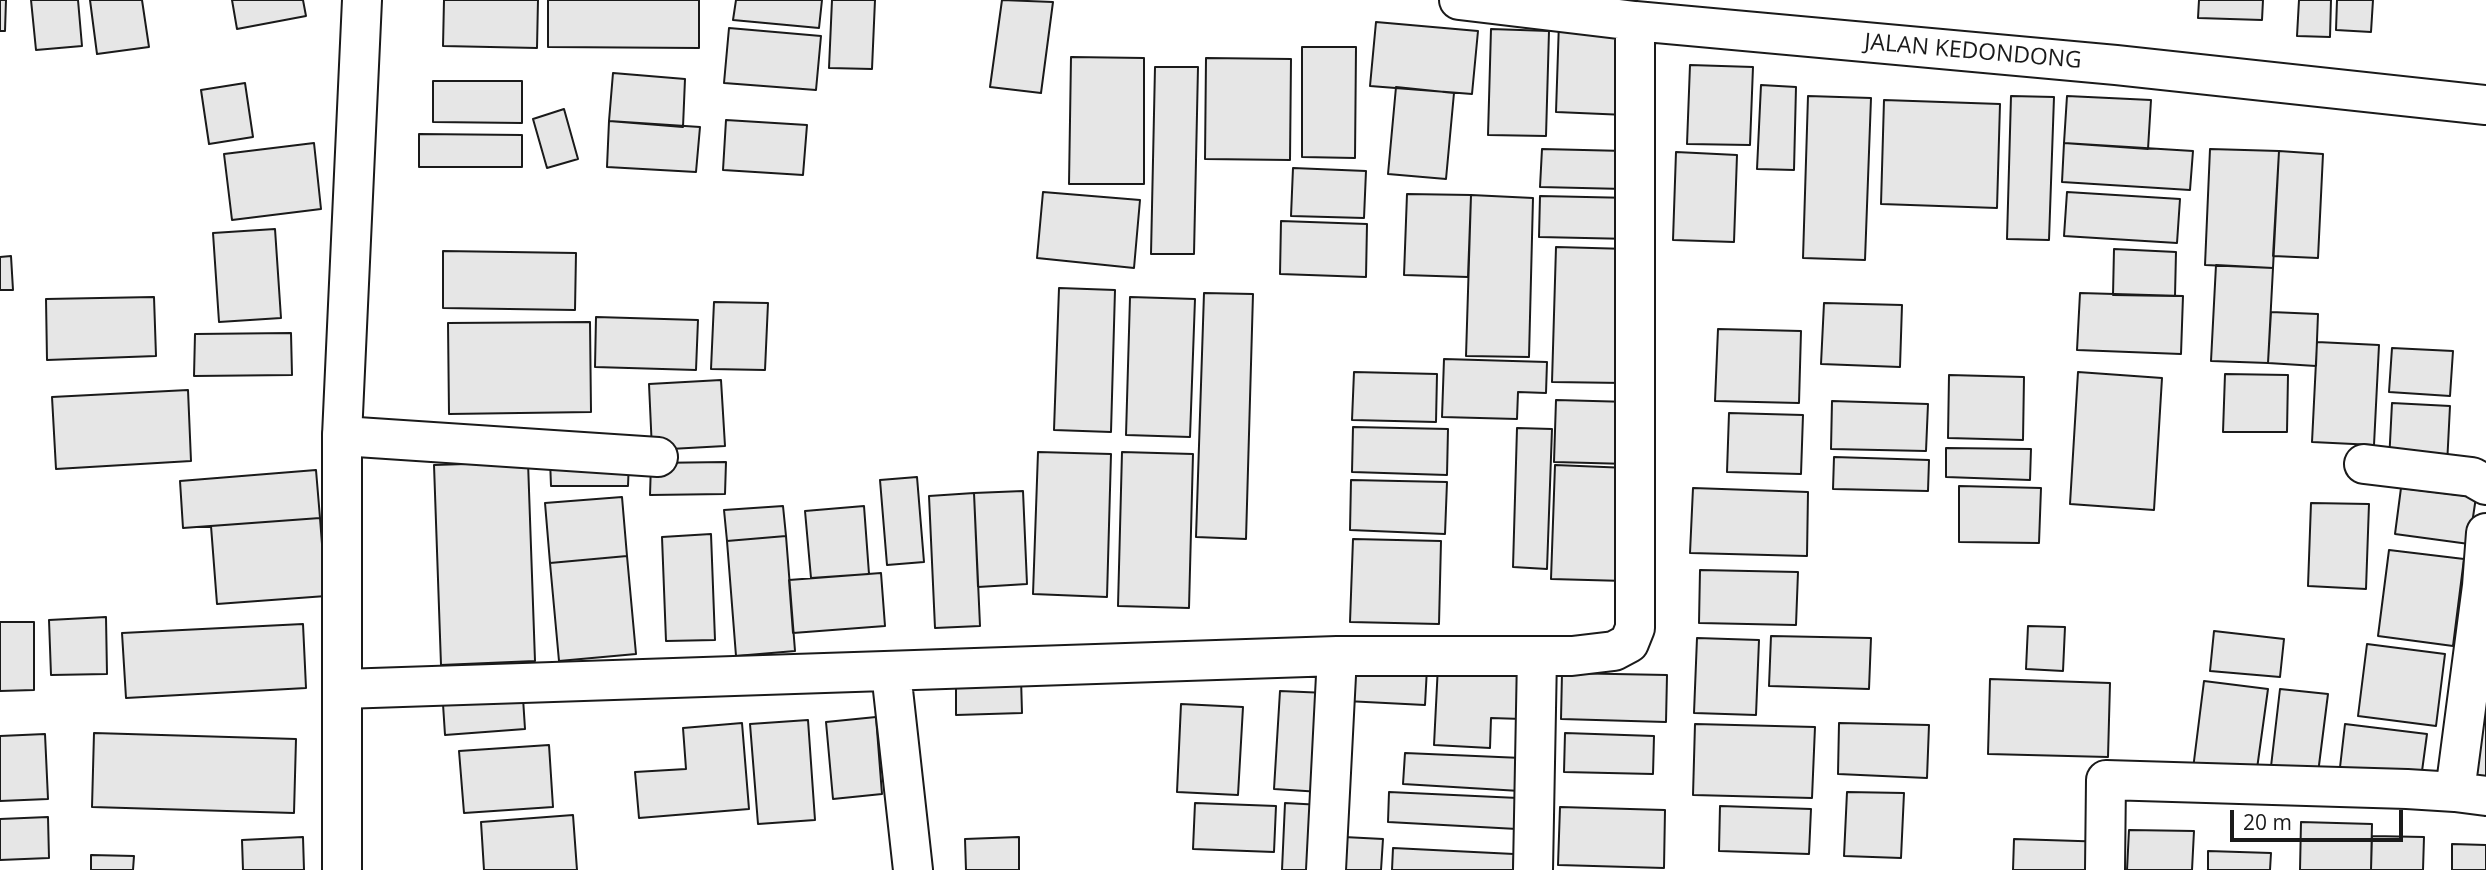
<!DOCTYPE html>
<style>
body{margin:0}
#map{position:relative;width:2486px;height:870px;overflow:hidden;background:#fff;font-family:"Open Sans",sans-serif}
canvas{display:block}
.scale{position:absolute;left:2230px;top:810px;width:173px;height:32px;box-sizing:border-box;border:4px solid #1a1a1a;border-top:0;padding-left:9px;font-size:21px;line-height:24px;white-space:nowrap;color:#1a1a1a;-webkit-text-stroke:5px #fff;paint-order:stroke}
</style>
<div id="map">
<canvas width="2486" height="870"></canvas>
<div class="scale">20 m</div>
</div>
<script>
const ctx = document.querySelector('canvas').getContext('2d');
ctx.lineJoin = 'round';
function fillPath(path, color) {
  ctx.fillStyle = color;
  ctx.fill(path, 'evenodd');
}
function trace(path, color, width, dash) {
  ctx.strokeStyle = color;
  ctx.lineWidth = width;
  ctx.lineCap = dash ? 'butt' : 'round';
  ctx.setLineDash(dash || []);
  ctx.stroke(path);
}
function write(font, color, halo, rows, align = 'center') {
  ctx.font = font + ' "Open Sans",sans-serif';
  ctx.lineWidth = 5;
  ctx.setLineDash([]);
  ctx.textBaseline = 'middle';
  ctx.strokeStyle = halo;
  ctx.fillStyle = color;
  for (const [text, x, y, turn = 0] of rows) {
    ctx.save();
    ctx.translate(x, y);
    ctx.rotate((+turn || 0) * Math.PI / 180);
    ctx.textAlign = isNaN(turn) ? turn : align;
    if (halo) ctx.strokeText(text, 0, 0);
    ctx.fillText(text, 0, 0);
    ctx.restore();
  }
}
const building = new Path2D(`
 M0 0H6L5 31H0Z
 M31 0H78L82 46 36 50Z
 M90 0H142L149 47 97 54Z
 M232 0H303L306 16 237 29Z
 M444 0H538L537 48 443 46Z
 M548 0H699V48L548 47Z
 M736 0H822L819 28 733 20Z
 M832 0H875L872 69 829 68Z
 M1002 0 1053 2 1041 93 990 87Z
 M2199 0H2263L2262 20 2198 18Z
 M2299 0H2331L2330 37 2297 36Z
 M2337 0H2373L2371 32 2336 30Z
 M1376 22 1478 31 1472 94 1370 86Z
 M1559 22 1629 24 1626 115 1556 112Z
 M729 28 821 36 816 90 724 83Z
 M1491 29 1549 31 1546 136 1488 135Z
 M1302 47H1356L1355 158 1302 157Z
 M1071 57 1144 58V184H1069Z
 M1206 58 1291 59 1290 160 1205 159Z
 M1690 65 1753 67 1750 145 1687 144Z
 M1155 67H1198L1194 254H1151Z
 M613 73 685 79 683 127 609 121Z
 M433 81H522V123L433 122Z
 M245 83 253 137 209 144 201 90Z
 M1761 85 1796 87 1794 170 1757 169Z
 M1396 87 1454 93 1446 179 1388 174Z
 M1808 96 1871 98 1865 260 1803 258Z
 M2011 96 2054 97 2049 240 2007 239Z
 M2067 96 2151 100 2148 149 2064 143Z
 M1884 100 2000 104 1997 208 1881 204Z
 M564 109 578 159 547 168 533 119Z
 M726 120 807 125 803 175 723 170Z
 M609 121 700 127 696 172 607 167Z
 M419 134 522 135V167H419Z
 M314 143 321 209 232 220 224 154Z
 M2064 143 2193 151 2190 190 2062 182Z
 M1542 149 1625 151 1624 189 1540 187Z
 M2210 149 2279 151 2273 268 2205 265Z
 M2279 151 2323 154 2318 258 2273 256Z
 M1676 152 1737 155 1734 242 1673 240Z
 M1293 168 1366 171 1364 218 1291 216Z
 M1043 192 1140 200 1134 268 1037 258Z
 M2067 192 2180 199 2177 243 2064 236Z
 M1407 194 1471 195 1468 277 1404 275Z
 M1471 195 1533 198 1529 357 1466 356Z
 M1540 196 1632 198 1631 239 1539 237Z
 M1281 221 1367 224 1366 277 1280 274Z
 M275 229 281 318 219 322 213 233Z
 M1556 247 1628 249 1623 383 1552 382Z
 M2114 249 2176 252 2175 296 2113 295Z
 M443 251 576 253 575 310 443 308Z
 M11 256 13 290H0V257Z
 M2216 265 2273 268 2268 363 2211 361Z
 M1059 288 1115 290 1111 432 1054 430Z
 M1204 293 1253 294 1246 539 1196 537Z
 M2080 293 2183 296 2181 354 2077 350Z
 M154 297 156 356 47 360 46 299Z
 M1130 297 1195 299 1190 437 1126 435Z
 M714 302 768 303 765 370 711 369Z
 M1824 303 1902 305 1900 367 1821 364Z
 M2271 312 2318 314 2316 366 2268 363Z
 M596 317 698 320 696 370 595 367Z
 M590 322 591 412 449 414 448 323Z
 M1718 329 1801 331 1799 403 1715 401Z
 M291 333 292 375 194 376 195 334Z
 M2317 342 2379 345 2374 445 2312 442Z
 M2392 348 2453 351 2450 396 2389 392Z
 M1444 359 1547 362 1546 393 1518 392 1517 419 1442 417Z
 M1354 372 1437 374 1436 422 1352 420Z
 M2078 372 2162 378 2154 510 2070 504Z
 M2225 374 2288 375 2287 432H2223Z
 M1949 375 2024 377 2023 440 1948 438Z
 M721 380 725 446 652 450 649 384Z
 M188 390 191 461 56 469 52 397Z
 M1556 400 1630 402 1628 464 1554 462Z
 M1832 401 1928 404 1926 451 1831 449Z
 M2392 403 2450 406 2447 465 2389 462Z
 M1729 413 1803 415 1801 474 1727 472Z
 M1353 427 1448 429 1447 475 1352 472Z
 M1517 428 1552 429 1547 569 1513 567Z
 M1946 448 2031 449 2030 480 1946 477Z
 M1038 452 1111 454 1107 597 1033 594Z
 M1122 452 1193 454 1189 608 1118 606Z
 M1834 457 1929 460 1928 491 1833 489Z
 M550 459 629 460 628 486H551Z
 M528 462 535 661 441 665 434 465Z
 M726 462 725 494 650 495 651 463Z
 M1555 465 1628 468 1625 581 1551 579Z
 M316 470 320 518 183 528 180 481Z
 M917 477 924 562 887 565 880 480Z
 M1351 480 1447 482 1445 534 1350 530Z
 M1959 486 2041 488 2039 543 1959 542Z
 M1693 488 1808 492 1807 556 1690 553Z
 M2401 488 2476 497 2469 544 2395 534Z
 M1023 491 1027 584 978 587 974 493Z
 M974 493 980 626 935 628 929 496Z
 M622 497 627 556 550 563 545 503Z
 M2311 503 2369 504 2366 589 2308 586Z
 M783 506 786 536 727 541 724 510Z
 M864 506 869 574 811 578 805 511Z
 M320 518 326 596 217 604 211 526Z
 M711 534 715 640 666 641 662 537Z
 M786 536 795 651 736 656 727 541Z
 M1353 539 1441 541 1439 624 1350 622Z
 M2389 550 2464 559 2453 646 2378 636Z
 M627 556 636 654 559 661 550 563Z
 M1700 570 1798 572 1796 625 1699 623Z
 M881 573 885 626 793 633 789 580Z
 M106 617 107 674 51 675 49 620Z
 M0 622H34V690L0 691Z
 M303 624 306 688 126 698 122 633Z
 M2028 626 2065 627 2063 671 2026 669Z
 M2214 631 2284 639 2280 677 2210 671Z
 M1771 636 1871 638 1869 689 1769 686Z
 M1697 638 1759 640 1756 715 1694 713Z
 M2367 644 2445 654 2436 726 2358 716Z
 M1349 664 1427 668 1425 705 1346 701Z
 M1438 665 1524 670 1522 719 1491 718 1490 748 1434 745Z
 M1562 673 1667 675 1666 722 1561 719Z
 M1021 678 1022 713 956 715V680Z
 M1990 679 2110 683 2108 757 1988 754Z
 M2204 681 2268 689 2256 776 2193 769Z
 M2280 689 2328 694 2317 781 2270 775Z
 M1280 691 1327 693 1321 792 1274 789Z
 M523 698 525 729 445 735 443 704Z
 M2486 699V785L2471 784Z
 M1181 704 1243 707 1238 795 1177 792Z
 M876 717 882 794 833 799 826 722Z
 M808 720 815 820 758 824 750 724Z
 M742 723 749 809 639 818 635 772 686 769 683 728Z
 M1839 723 1929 725 1927 778 1838 774Z
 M1695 724 1815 727 1812 798 1693 795Z
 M2345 724 2427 734 2420 786 2339 776Z
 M94 733 296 739 294 813 92 807Z
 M1565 733 1654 736 1653 774 1564 772Z
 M45 734 48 799 0 801V736Z
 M549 745 553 807 464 813 459 751Z
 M1405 753 1522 758 1520 791 1403 784Z
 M1389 792 1518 798 1517 829 1388 822Z
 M1847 792 1904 793 1901 858 1844 856Z
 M1195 803 1276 806 1274 852 1193 849Z
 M1285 803 1322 805 1318 870H1282Z
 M1720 806 1811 809 1809 854 1719 851Z
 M1560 807 1665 810 1664 868 1558 865Z
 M573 815 577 870H484L481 822Z
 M48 817 49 858 0 860V819Z
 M2301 822 2372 824 2371 870H2300Z
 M2129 830 2194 831 2192 870H2127Z
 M2372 836 2424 837 2423 870H2371Z
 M303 837 304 870H243L242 840Z
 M1019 837V870H966L965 839Z
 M1344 837 1383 839 1381 870H1342Z
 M2014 839 2110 842 2109 870H2013Z
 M2452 844 2486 845V870H2452Z
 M1393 848 1514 854 1513 870H1392Z
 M2208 851 2271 853 2270 870H2208Z
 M91 855 134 856 133 870H91Z`);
fillPath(building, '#e6e6e6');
trace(building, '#1a1a1a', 2);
const minor = new Path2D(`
 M1459 0 1635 21 2116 65 2486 105
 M342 436 658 457
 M2364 464 2472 477 2486 485
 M891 672 913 870
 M342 689 1337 656H1572L1614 651 1629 643 1635 628V21
 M2455 792 2482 586 2486 533
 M1326 870 1337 656
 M1533 870 1537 656
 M2105 870 2106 780 2407 789 2455 792 2486 796`);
const secondary = new Path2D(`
 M342 870V436L362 0`);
trace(minor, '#1a1a1a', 42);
trace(secondary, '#1a1a1a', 42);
trace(minor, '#fff', 38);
trace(secondary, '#fff', 38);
write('23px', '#1a1a1a', '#fff', [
 ["JALAN KEDONDONG",1973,52,5]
]);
</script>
